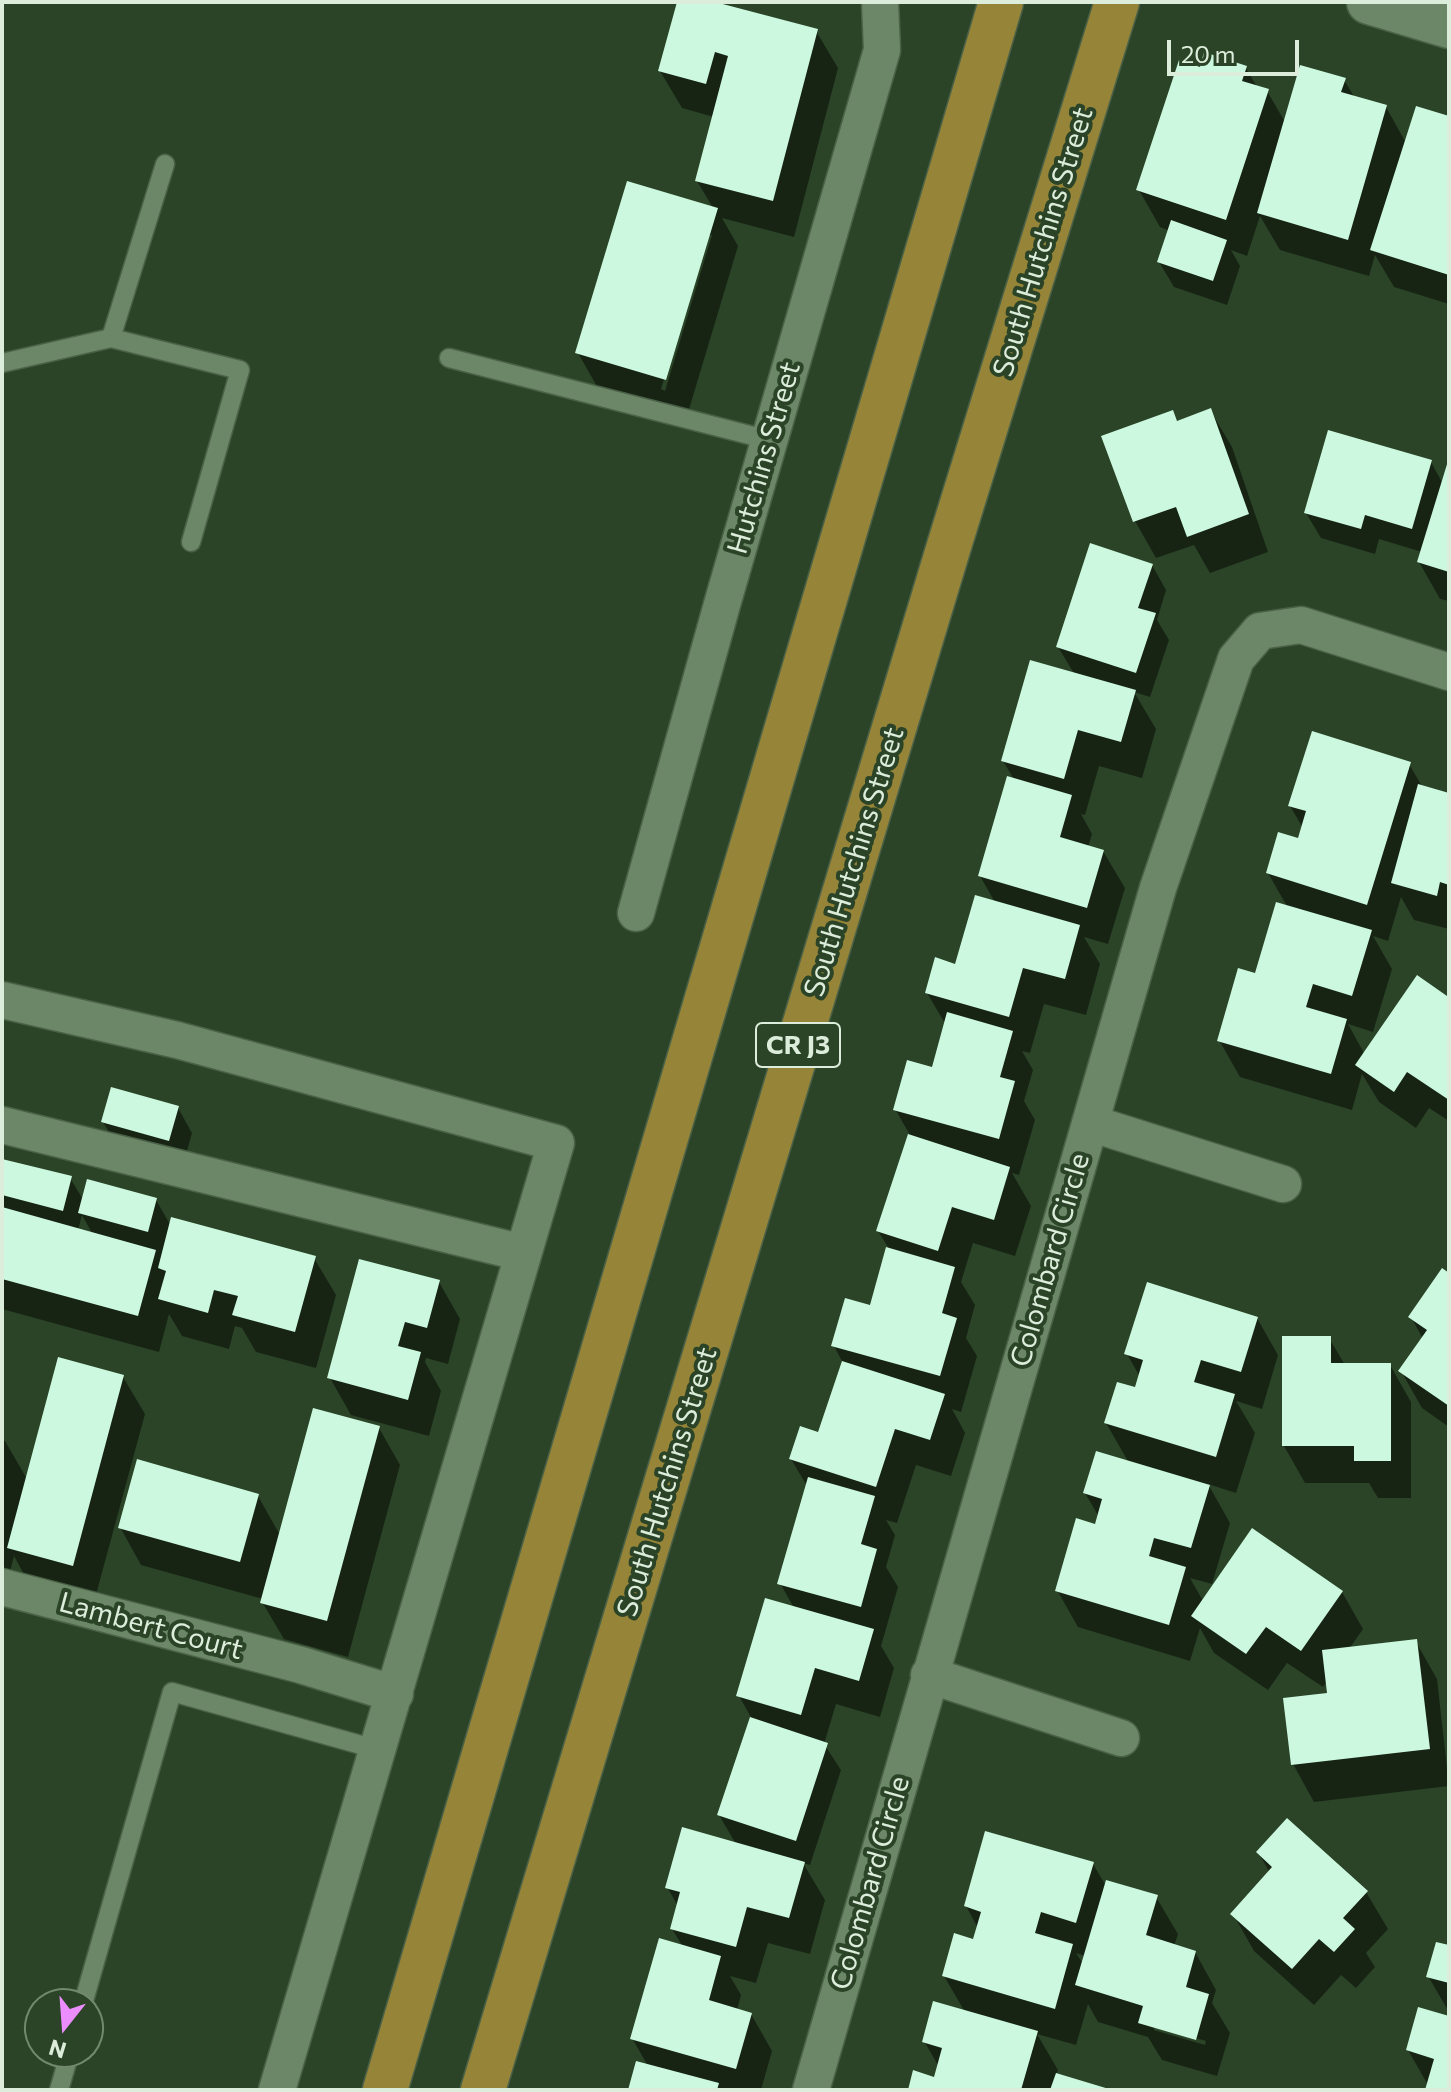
<!DOCTYPE html>
<style>
body{margin:0}
#map{position:relative;width:1451px;height:2092px;overflow:hidden;background:#2b4427;font-family:Commissioner,sans-serif}
canvas{display:block}
.frame{position:absolute;inset:0;border:4px solid #ddeddb;pointer-events:none}
.north{position:absolute;left:24px;top:1988px;width:80px;height:80px;box-sizing:border-box;background:#2b4427;border:2px solid #72886f;border-radius:50%;rotate:197deg;font-size:22px;font-weight:700;line-height:32px;text-align:center;color:#ddeddb}
.north::after{content:'';display:block;margin:auto;width:28px;height:36px;background:#eb8dfc;clip-path:polygon(50% 0,100% 100%,50% 72%,0 100%)}
.scale{position:absolute;left:1167px;top:40px;width:132px;height:36px;box-sizing:border-box;border:4px solid #ddeddb;border-top:0;padding-left:10px;font-size:24px;line-height:28px;white-space:nowrap;color:#ddeddb;-webkit-text-stroke:6px #2b4427;paint-order:stroke}
</style>
<div id="map">
<canvas width="1451" height="2092"></canvas>
<div class="frame"></div>
<div class="north">N</div>
<div class="scale">20 m</div>
</div>
<script>
const ctx = document.querySelector('canvas').getContext('2d');
ctx.lineJoin = 'round';
function fillPath(path, color) {
  ctx.fillStyle = color;
  ctx.fill(path, 'evenodd');
}
function trace(path, color, width, dash) {
  ctx.strokeStyle = color;
  ctx.lineWidth = width;
  ctx.lineCap = dash ? 'butt' : 'round';
  ctx.setLineDash(dash || []);
  ctx.stroke(path);
}
function write(font, color, halo, rows, align = 'center') {
  ctx.font = font + ' Commissioner,sans-serif';
  ctx.lineWidth = 8;
  ctx.setLineDash([]);
  ctx.textBaseline = 'middle';
  ctx.strokeStyle = halo;
  ctx.fillStyle = color;
  for (const [text, x, y, turn = 0] of rows) {
    ctx.save();
    ctx.translate(x, y);
    ctx.rotate((+turn || 0) * Math.PI / 180);
    ctx.textAlign = isNaN(turn) ? turn : align;
    if (halo) ctx.strokeText(text, 0, 0);
    ctx.fillText(text, 0, 0);
    ctx.restore();
  }
}
fillPath(new Path2D(`
 M679 2H707L816 31 838 68 794 237 722 218 738 246 687 416 599 390 578 353 713 208 697 181 714 117 682 108 660 71ZM708 235H712L665 391 661 389Z
 M1246 68 1257 87 1267 91 1285 122 1344 80 1355 98 1386 107 1406 143 1449 118V304L1394 287 1375 255 1369 276 1280 250 1260 216 1247 256 1231 250 1240 266 1227 305 1174 287 1159 262 1170 231 1160 227 1139 190 1201 69Z
 M1210 410 1232 447 1268 552 1210 573 1194 545 1156 558 1135 521 1172 413 1178 422Z
 M1431 462 1443 484 1449 465V601L1440 599 1419 562 1422 552 1379 539 1375 554 1321 538 1306 513Z
 M1152 565 1166 590 1157 620 1169 640 1150 697 1134 692 1156 729 1142 778 1099 766 1085 815 1081 814 1092 834 1088 847 1103 851 1125 888 1108 944 1084 937 1100 964 1086 1015 1044 1004 1030 1053 1022 1051 1033 1070 1024 1101 1035 1120 1019 1175 1012 1173 1031 1206 1015 1256 973 1243 961 1282 975 1305 966 1338 977 1356 961 1412 952 1409 965 1433 951 1476 916 1465 897 1523 886 1520 895 1535 886 1567 898 1587 881 1646 894 1668 880 1717 836 1704 824 1744 841 1770 810 1865 803 1863 825 1900 810 1954 768 1943 756 1983 730 1976 741 1995 737 2010 751 2014 772 2051 761 2090H631L648 2066 632 2038 683 1947 672 1929 678 1906 667 1887 736 1844 719 1815 752 1719 739 1696 794 1608 780 1583 807 1486 791 1459 820 1435 843 1363 834 1346 871 1307 888 1247 878 1231 910 1135 895 1109 933 1070 946 1025 927 993 956 966 996 904 980 876 1015 781 1003 761 1075 675 1058 647Z
 M1409 764 1423 788 1449 796V929L1414 920 1401 897 1388 941 1373 936 1392 969 1373 1032 1348 1024 1365 1055 1449 996V1121L1429 1108 1416 1128 1379 1102 1362 1074 1352 1110 1240 1077 1219 1040 1256 975 1288 908 1268 873 1299 840 1303 828 1290 806Z
 M178 1108 192 1133 183 1165 118 1147 103 1122Z
 M2 1161 70 1178 84 1201 156 1200 171 1226 314 1258 336 1295 316 1368 256 1352 242 1328 235 1326 229 1349 182 1336 169 1314 159 1352 2 1309ZM82 1215 93 1235 78 1230Z
 M1449 1276V1427L1422 1408 1401 1371 1423 1339 1411 1317Z
 M439 1282 460 1319 448 1364 426 1358 425 1362 441 1391 429 1436 351 1415 330 1378Z
 M1257 1318 1278 1355 1262 1409 1236 1401 1255 1433 1236 1493 1208 1484 1230 1523 1212 1584 1190 1578 1203 1601 1342 1592 1363 1629 1349 1649 1416 1642 1437 1679 1449 1786 1314 1802 1293 1764 1329 1695 1328 1680 1323 1687 1287 1663 1268 1690 1214 1653 1200 1628 1190 1661 1078 1627 1057 1590 1096 1527 1099 1517 1085 1493 1129 1463 1106 1423 1136 1390 1140 1377 1127 1354Z
 M1329 1338 1345 1365H1390L1411 1402V1498H1378L1369 1483H1305L1284 1446Z
 M123 1377 145 1414 94 1602 30 1585 14 1556 7 1583 2 1582V1440L5 1441 27 1479Z
 M379 1428 400 1465 348 1657 284 1639 262 1602 263 1599 141 1565 120 1527 258 1496 280 1535Z
 M1258 1852 1366 1892 1388 1929 1366 1953 1375 1967 1356 1988 1341 1975 1314 2005 1254 1951 1233 1914 1270 1873Z
 M1093 1864 1106 1886 1156 1897 1178 1934 1174 1946 1195 1952 1216 1990 1212 2003 1230 2033 1217 2076 1162 2060 1148 2037 1098 2022 1088 2004 1076 2045 1037 2034 1058 2070 1056 2075 1104 2090H910L935 2079 939 2067 924 2041 965 2012 944 1976 974 1941 978 1928 966 1906ZM1076 1953 1085 1956 1083 1964ZM1154 2026 1206 2041 1205 2045 1154 2030Z
 M1449 1947V2012L1428 1976Z
 M1449 2018V2090H1427L1428 2085 1408 2050Z`), '#0007');
fillPath(new Path2D(`
 M677 2H715L818 29 773 201 695 181 728 56 715 52 706 84 658 71Z
 M1204 52 1247 66 1242 81 1269 89 1226 220 1136 190 1179 60 1200 67Z
 M1300 65 1346 78 1341 92 1387 105 1348 240 1257 213Z
 M1416 106 1449 116V275L1370 250Z
 M627 181 718 208 666 380 575 353Z
 M1171 220 1227 240 1213 281 1157 262Z
 M1211 408 1249 514 1187 537 1176 507 1133 522 1101 436 1173 410 1177 421Z
 M1328 430 1432 460 1412 529 1365 515 1361 529 1304 513Z
 M1448 461H1449V572L1417 562Z
 M1090 543 1153 564 1138 608 1156 613 1136 673 1056 647Z
 M1030 660 1136 690 1121 742 1078 730 1064 779 1001 761Z
 M1312 731 1411 762 1367 905 1266 873 1278 832 1298 838 1306 811 1288 806Z
 M1007 776 1072 795 1060 837 1104 850 1087 908 978 876Z
 M1418 784 1449 793V885L1440 882 1437 896 1391 883Z
 M975 895 1080 925 1065 979 1023 968 1009 1017 925 993 935 957 955 964Z
 M1276 902 1372 930 1352 996 1313 984 1306 1007 1347 1019 1331 1074 1217 1041 1238 968 1255 973Z
 M1417 975 1447 996 1449 992V1100L1407 1072 1394 1092 1355 1065Z
 M947 1012 1013 1031 1000 1077 1015 1081 999 1139 893 1110 907 1060 932 1067Z
 M111 1087 179 1106 169 1141 101 1122Z
 M908 1134 1010 1167 994 1220 952 1207 938 1251 876 1231Z
 M2 1159 72 1176 63 1211 2 1195Z
 M87 1179 157 1198 148 1232 78 1213Z
 M2 1207 156 1250 138 1316 2 1279Z
 M171 1217 316 1256 295 1332 232 1315 238 1296 214 1290 208 1313 158 1299 166 1271 158 1268Z
 M886 1247 955 1267 942 1313 957 1318 940 1376 831 1346 845 1298 870 1305Z
 M359 1259 440 1280 427 1328 405 1322 398 1346 421 1352 408 1400 327 1378Z
 M1442 1268 1449 1273V1406L1398 1371 1427 1330 1408 1317Z
 M1147 1282 1258 1317 1241 1372 1201 1360 1194 1382 1235 1394 1216 1457 1104 1423 1117 1382 1135 1387 1143 1360 1124 1354Z
 M1282 1336H1331V1363H1391V1461H1354V1446H1282Z
 M58 1357 124 1375 73 1566 7 1548Z
 M842 1361 945 1394 930 1440 895 1429 876 1487 789 1459 800 1426 818 1432Z
 M313 1408 380 1426 327 1621 260 1603Z
 M1096 1451 1210 1485 1191 1548 1154 1538 1149 1556 1186 1567 1169 1625 1055 1591 1076 1518 1095 1524 1102 1499 1083 1493Z
 M137 1459 259 1494 240 1562 118 1528Z
 M808 1477 875 1496 861 1544 877 1549 861 1607 777 1584Z
 M1252 1528 1343 1591 1301 1651 1266 1627 1246 1654 1191 1616Z
 M765 1598 874 1629 859 1681 815 1668 801 1715 736 1696Z
 M1417 1639 1430 1749 1291 1765 1283 1698 1327 1693 1322 1650Z
 M750 1717 828 1743 796 1841 717 1815Z
 M1287 1818 1368 1891 1343 1918 1355 1929 1334 1952 1319 1939 1292 1969 1230 1914 1272 1867 1256 1852Z
 M682 1827 805 1862 789 1918 747 1907 736 1947 670 1929 680 1892 665 1888Z
 M985 1831 1094 1862 1076 1923 1041 1912 1035 1933 1073 1944 1055 2009 942 1976 954 1933 973 1939 981 1912 964 1906Z
 M1106 1880 1158 1895 1146 1935 1196 1951 1186 1987 1209 1994 1196 2040 1138 2023 1143 2006 1075 1985Z
 M659 1938 721 1956 709 2000 752 2013 736 2069 630 2039Z
 M1436 1942 1449 1945V1983L1426 1977Z
 M933 2001 1038 2031 1021 2090H908L913 2070 934 2077 942 2048 922 2042Z
 M1418 2007 1449 2016V2090H1425L1434 2059 1406 2050Z
 M636 2061 719 2083 717 2090H628Z
 M1056 2073 1109 2089V2090H1050Z`), '#cbf8df');
const service = new Path2D(`
 M111 338 165 164
 M449 358 769 440
 M2 363 111 338 240 370 191 542
 M83 2004 172 1692 379 1750
 M59 2090 70 2052`);
const minor = new Path2D(`
 M636 913 723 601 882 50 880 2
 M2 1000 177 1040 556 1143 277 2090
 M1090 1123 1283 1184
 M2 1125 523 1253
 M2 1587 301 1665 395 1694
 M929 1675 1121 1738
 M811 2090 1158 888 1236 659 1260 631 1301 625 1449 672`);
const tertiary = new Path2D(`
 M1369 2 1449 26`);
const primary = new Path2D(`
 M385 2090 1001 2
 M483 2090 949 546 1117 2`);
trace(service, '#4b6147', 21);
trace(minor, '#4b6147', 39);
trace(tertiary, '#4b6147', 47);
trace(primary, '#4b6147', 47);
trace(service, '#6b8767', 18);
trace(minor, '#6b8767', 36);
trace(tertiary, '#6b8767', 44);
trace(primary, '#968538', 44);
for (const [x, y, w] of [
 [798,1045,84]
]) {
  const box = new Path2D();
  box.roundRect(x - w / 2, y - 22, w, 44, 6);
  ctx.fillStyle = '#2b4427';
  ctx.fill(box);
  trace(box, '#ddeddb', 2);
}
write('bold 26px', '#ddeddb', null, [
 ["CR J3",798,1045]
]);
write('28px', '#ddeddb', '#2b4427', [
 ["South Hutchins Street",1043,242,-73],
 ["Hutchins Street",764,458,-74],
 ["South Hutchins Street",854,862,-73],
 ["Colombard Circle",1050,1260,-74],
 ["South Hutchins Street",667,1482,-73],
 ["Lambert Court",151,1626,15],
 ["Colombard Circle",870,1883,-74]
]);
</script>
